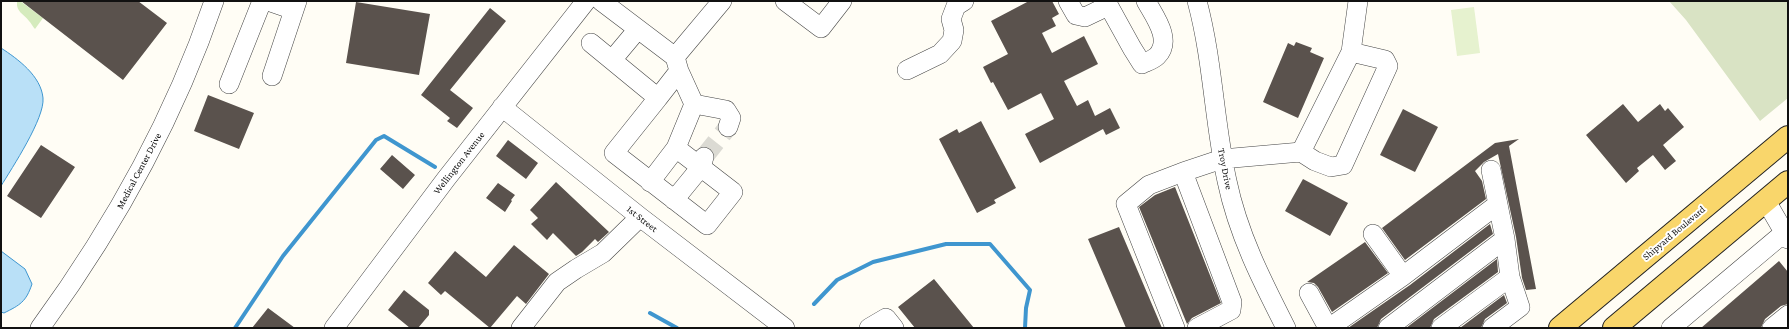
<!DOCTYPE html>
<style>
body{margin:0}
#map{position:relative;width:1789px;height:329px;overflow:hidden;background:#fffdf5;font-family:"Crimson Pro",serif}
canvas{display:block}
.frame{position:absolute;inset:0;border:2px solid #111;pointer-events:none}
</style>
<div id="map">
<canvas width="1789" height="329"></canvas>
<div class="frame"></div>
</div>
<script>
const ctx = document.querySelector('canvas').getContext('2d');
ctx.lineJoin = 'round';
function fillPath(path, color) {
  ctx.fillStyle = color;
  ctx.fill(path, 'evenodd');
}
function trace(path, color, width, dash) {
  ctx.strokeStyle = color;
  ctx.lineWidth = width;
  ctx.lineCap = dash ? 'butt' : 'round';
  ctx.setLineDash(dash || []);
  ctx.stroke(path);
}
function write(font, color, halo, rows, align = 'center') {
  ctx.font = font + ' "Crimson Pro",serif';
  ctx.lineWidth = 4;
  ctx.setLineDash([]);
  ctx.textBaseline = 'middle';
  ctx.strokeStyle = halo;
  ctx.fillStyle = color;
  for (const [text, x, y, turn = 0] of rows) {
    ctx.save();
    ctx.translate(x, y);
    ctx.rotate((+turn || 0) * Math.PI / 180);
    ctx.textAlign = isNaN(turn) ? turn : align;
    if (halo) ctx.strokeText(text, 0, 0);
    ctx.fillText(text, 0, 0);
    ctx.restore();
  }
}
fillPath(new Path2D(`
 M20 1 43 18 35 29C33 27 31 23 29 21 24 14 16 12 17 2Z`), '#d5ebbd');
fillPath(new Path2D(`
 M1669 1H1788V98L1760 121 1686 20Z`), '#d9e3c4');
fillPath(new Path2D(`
 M1474 7 1480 53 1457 56 1451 10Z`), '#e6f2cf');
const water = new Path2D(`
 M1 48C18 59 41 76 43 98 45 118 12 168 1 186Z
 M1 251 25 269 32 284C26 302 20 305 4 313L1 312Z`);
fillPath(water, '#b9e0f7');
trace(water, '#3f96cf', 1);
trace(new Path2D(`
 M814 304 837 280 873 262 946 244H990L1030 290 1026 308 1025 328
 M650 313 677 328
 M235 328 283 256 376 140 384 136 435 167`), '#3f96cf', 4);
fillPath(new Path2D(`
 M21 1H138L167 23 123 80Z
 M1029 1H1052L1059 14 1052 18 1056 26 1042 33 1052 53 1084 36 1098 64 1064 81 1077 106 1088 100 1095 116 1110 108 1120 128 1106 135 1103 129 1040 163 1025 134 1054 119 1041 93 1008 110 993 82 991 83 983 67 1008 54 991 21Z
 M356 2 430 14 419 75 346 63Z
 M490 8 506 21 450 90 473 108 457 128 447 121 450 118 421 95Z
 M1296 42 1312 48 1310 52 1324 58 1298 118 1263 102 1288 43 1294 46Z
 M208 95 254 113 239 149 194 131Z
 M1623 104 1638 122 1660 104 1665 111 1668 108 1684 127 1663 145 1676 161 1665 170 1653 155 1637 168 1639 171 1626 183 1586 135Z
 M1403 109 1438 127 1415 172 1380 155Z
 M981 121 1016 188 994 200 996 203 977 213 939 139 957 129 959 133Z
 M1519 139 1509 146 1536 289 1526 290 1522 278 1516 237 1498 154 1484 162 1475 171 1482 181 1486 199 1405 260 1382 228 1495 143Z
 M508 140 538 163 526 179 496 156Z
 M41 145 75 167 41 218 7 196Z
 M392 155 415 175 403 189 380 169Z
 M1303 179 1348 203 1330 236 1285 211Z
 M556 182 609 232 598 242 595 239 582 252 576 256 553 233 547 240 531 224 538 218 530 210Z
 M498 183 515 195 511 200 512 201 505 212 486 198Z
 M1175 187 1221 303 1192 318 1187 324 1139 207 1155 195Z
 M1490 224 1493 234 1381 319 1377 328H1348L1410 285Z
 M1119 227 1162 328H1126L1088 239Z
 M1365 242 1388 273 1332 312 1318 287 1314 283 1307 282Z
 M514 245 549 274 526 304 517 296 490 328 445 291 441 295 428 283 455 251 486 277Z
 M1497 259 1498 272 1434 319 1430 328H1406Z
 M1779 261 1788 272V304L1781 306 1765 319 1761 328H1701Z
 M934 279 974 328H915L898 307Z
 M404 290 429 310V315L418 328H410L388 310Z
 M1504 295 1507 303 1485 319 1481 328H1460Z
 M268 308 295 328H252Z`), '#5a524d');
trace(new Path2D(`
 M704 157 728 127`), '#dbdad3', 19, [19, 10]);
const minor = new Path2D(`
 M268 1 294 10
 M601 1 675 57
 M785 1 821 28 842 1
 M1068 1 1076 15 1085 17 1108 6
 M1106 1 1132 48 1142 64C1146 62 1153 60 1157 56 1173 40 1154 16 1146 1
 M1197 1C1213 60 1214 122 1227 181 1238 234 1262 281 1286 328
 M591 43 658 98 614 153 707 225 733 192 676 148 694 104 679 71 675 57 722 1
 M1351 52 1358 1
 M612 60 638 29
 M907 70 940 54 952 41 954 30 951 19 956 6 964 1
 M272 76 297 1
 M229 84 262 1
 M658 98 679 71
 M694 104 726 110 731 118 728 127
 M502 107 640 217 785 328
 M1183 172 1222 159 1301 152 1315 161 1331 167 1343 165 1388 66 1385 60 1351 52 1301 152
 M650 182 676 148
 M674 200 701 167 704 157
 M1766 201 1788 239
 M1373 234 1403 276
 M1309 293 1328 328
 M40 328C113 228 174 119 214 1
 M334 328 446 179 586 1
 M521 328 557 282 576 269 603 253 640 217
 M869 328 886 318 894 328
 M1175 328 1126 204 1149 185 1183 172 1232 302 1231 310 1197 328
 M1329 328 1403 276 1498 204
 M1388 328 1505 239
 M1441 328 1510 277 1505 239 1491 170
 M1492 328 1520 307 1510 277
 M1671 328 1784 233
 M1772 328 1788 315`);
const major = new Path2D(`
 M1560 328 1788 137
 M1614 328 1788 182`);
trace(minor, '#444', 20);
trace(major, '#222', 24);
trace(minor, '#fff', 19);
trace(major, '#f9d66b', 22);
write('10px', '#111', '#fff', [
 ["Wellington Avenue",459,163,-52],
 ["Troy Drive",1225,169,79],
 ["Medical Center Drive",139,171,-62],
 ["1st Street",642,219,38],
 ["Shipyard Boulevard",1674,233,-40]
]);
</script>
